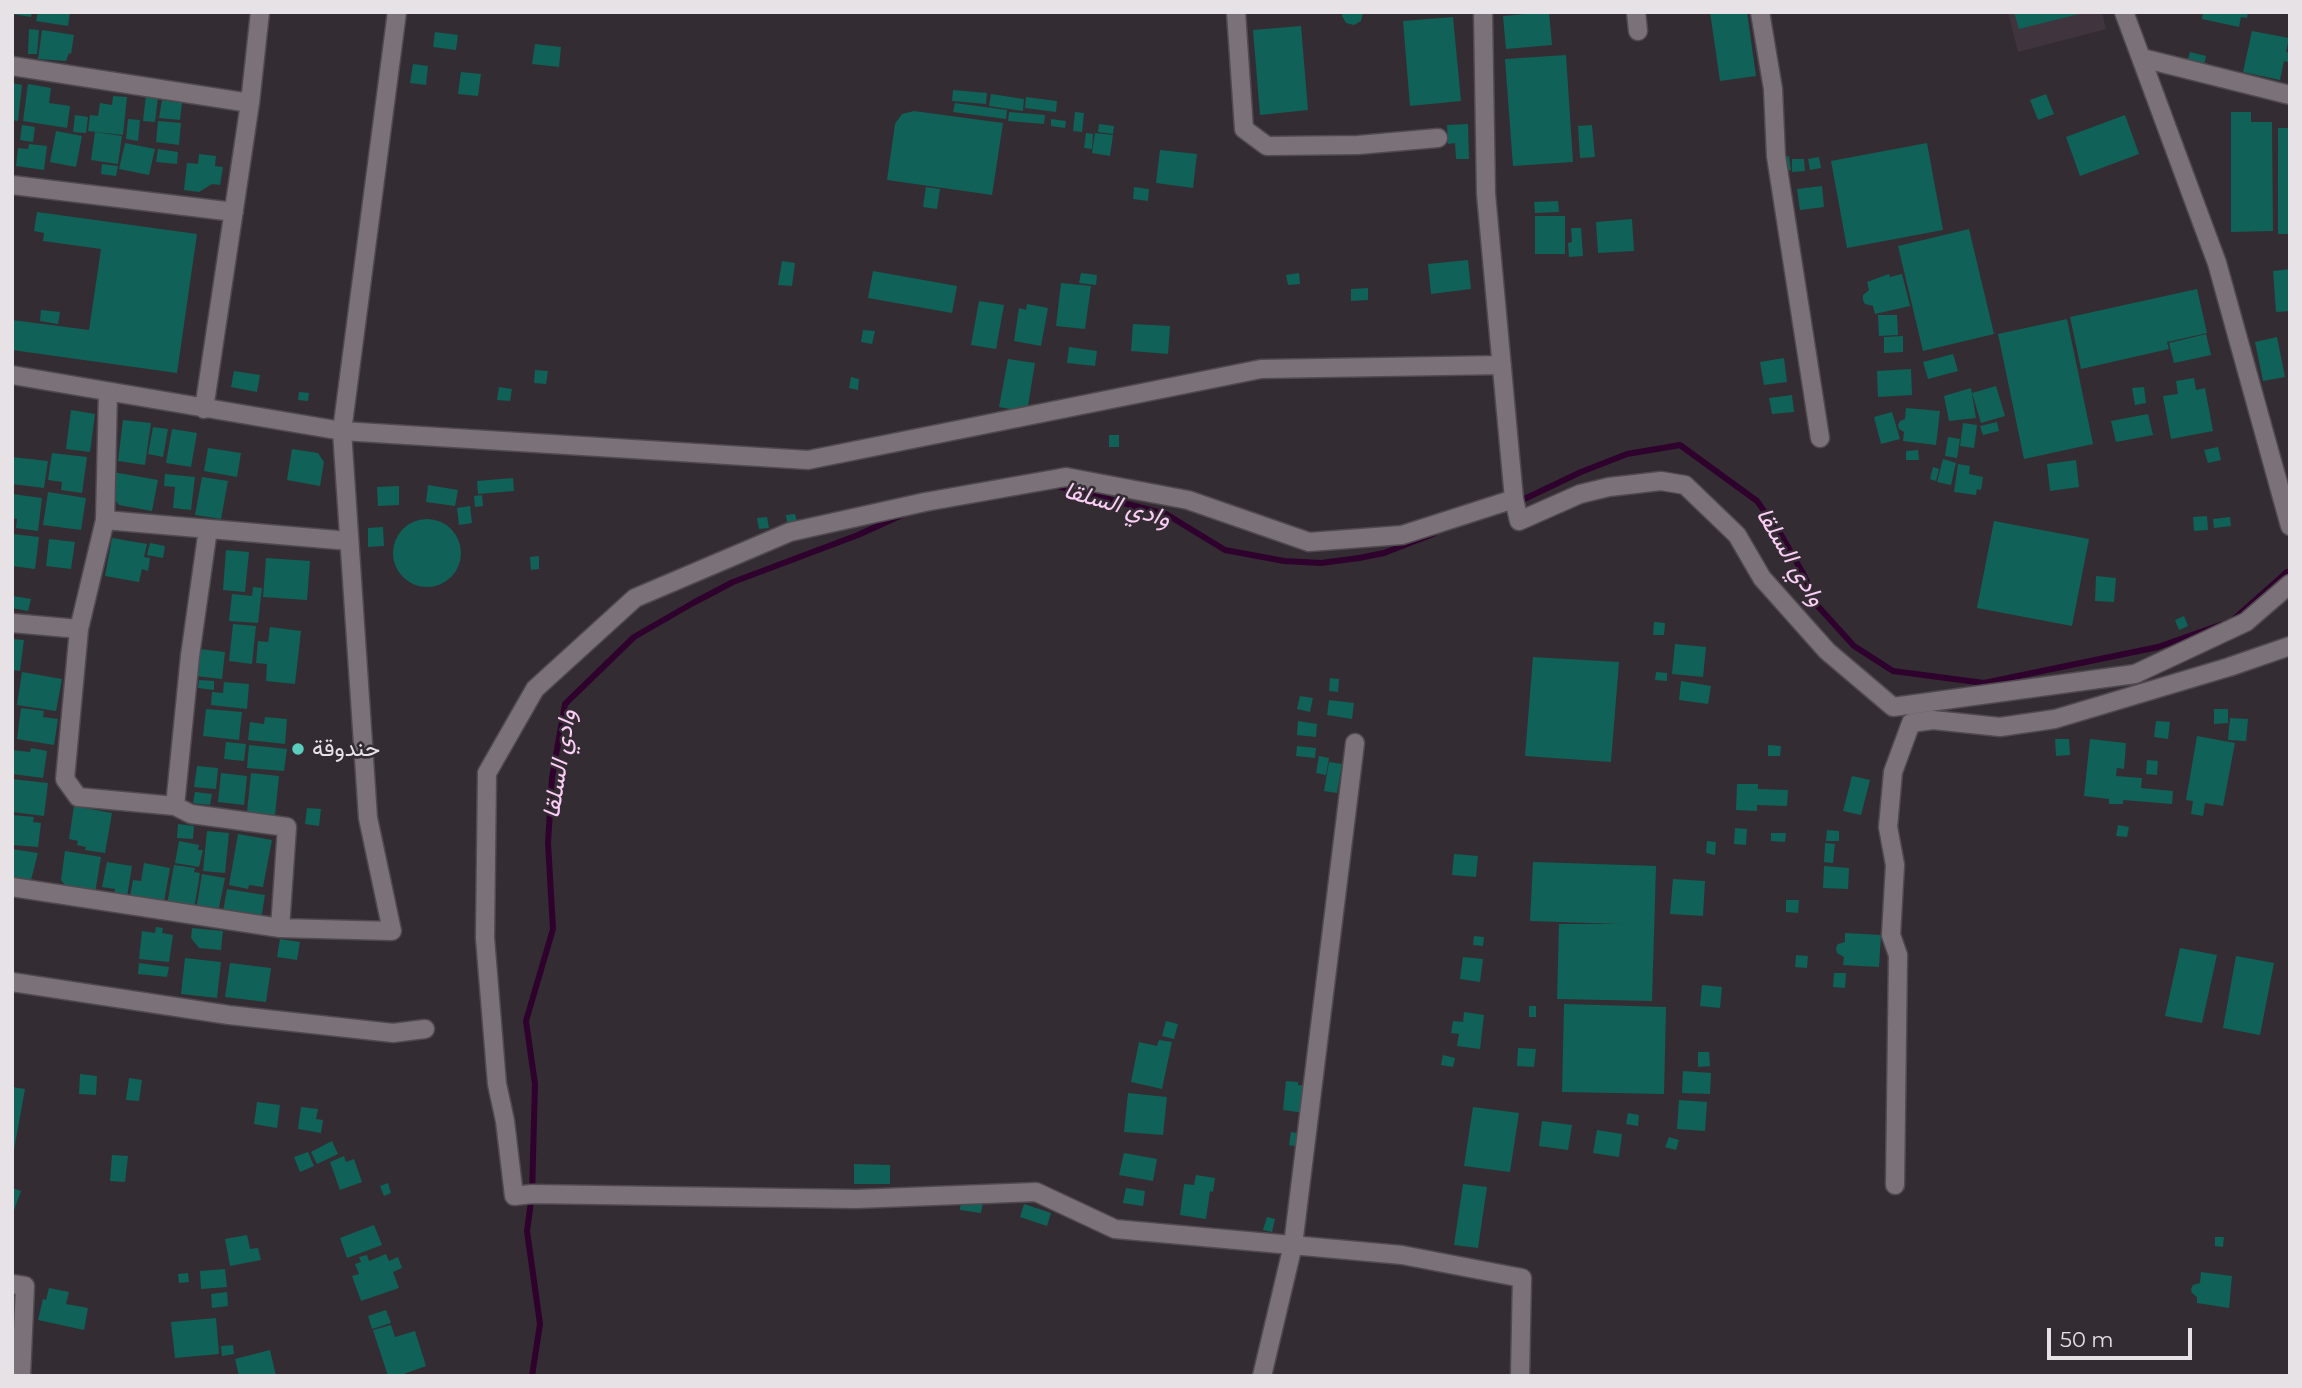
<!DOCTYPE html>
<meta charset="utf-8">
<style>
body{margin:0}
#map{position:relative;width:2302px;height:1388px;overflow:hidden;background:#342c33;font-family:Montserrat,sans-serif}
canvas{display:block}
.frame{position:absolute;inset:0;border:14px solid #e7e2e6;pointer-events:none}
.scale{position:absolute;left:2047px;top:1328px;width:145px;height:32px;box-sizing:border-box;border:4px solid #e7e2e6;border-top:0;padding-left:9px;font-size:21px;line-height:24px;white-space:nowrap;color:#e7e2e6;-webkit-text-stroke:5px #342c33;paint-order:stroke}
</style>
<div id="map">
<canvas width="2302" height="1388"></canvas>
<div class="frame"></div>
<div class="scale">50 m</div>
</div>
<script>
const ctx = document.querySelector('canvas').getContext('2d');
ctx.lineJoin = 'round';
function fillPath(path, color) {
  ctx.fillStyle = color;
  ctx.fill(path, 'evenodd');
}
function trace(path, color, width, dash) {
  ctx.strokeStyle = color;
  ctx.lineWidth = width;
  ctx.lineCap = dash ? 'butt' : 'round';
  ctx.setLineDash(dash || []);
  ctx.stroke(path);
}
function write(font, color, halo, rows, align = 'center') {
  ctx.font = font + ' Montserrat,Vazirmatn,sans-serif';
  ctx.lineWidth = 5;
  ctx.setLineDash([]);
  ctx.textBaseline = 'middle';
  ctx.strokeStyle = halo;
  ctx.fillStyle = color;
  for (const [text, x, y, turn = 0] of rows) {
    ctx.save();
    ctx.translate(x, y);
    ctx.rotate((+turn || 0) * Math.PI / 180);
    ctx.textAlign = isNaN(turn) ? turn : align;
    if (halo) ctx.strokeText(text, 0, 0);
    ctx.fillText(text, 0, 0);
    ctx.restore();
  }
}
fillPath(new Path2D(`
 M2008 12H2102L2106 29 2018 52Z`), '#40343f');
trace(new Path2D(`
 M1057 486 1166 514 1225 550 1284 561 1321 563 1359 558 1384 553 1433 534
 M1518 502 1581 472 1627 454 1680 445 1757 501 1780 533 1805 577 1815 603 1854 646 1893 671 1984 683 2158 647 2223 624
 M2233 620 2287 572
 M532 1376 540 1324 527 1231 532 1194 535 1084 526 1021 553 929 548 843 552 778 565 704 634 637 693 603 733 582 858 535 902 515`), '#2f022d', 6);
fillPath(new Path2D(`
 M12 12H32L31 17 12 14Z
 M38 12H70L68 26 36 21Z
 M1343 12H1362L1363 13 1361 21 1354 25 1346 23 1342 16Z
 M1549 12 1552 45 1506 49 1503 16Z
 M1710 12H1747L1756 76 1720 81Z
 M2014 12H2082L2083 13 2019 29Z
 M2203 12H2248L2247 18 2241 17 2239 27 2202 19Z
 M1453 17 1461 101 1410 106 1403 21Z
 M1301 26 1308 110 1260 115 1253 30Z
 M29 29 39 30 37 54H28Z
 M42 30 74 35 71 54 69 53 66 61 38 59Z
 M2252 31 2289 38 2286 52 2290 53 2288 62 2284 61 2280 80 2243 72Z
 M435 32 458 35 456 50 433 47Z
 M535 44 561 47 559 67 532 64Z
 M2190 52 2206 56 2204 66 2187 62Z
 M1566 55 1573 162 1513 166 1505 59Z
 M413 64 428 66 426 85 410 83Z
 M461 72 481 74 478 96 458 94Z
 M12 83 22 85 18 121 12 120Z
 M28 84 51 88 49 103 70 106 67 128 23 121Z
 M953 90 987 93 986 104 952 101Z
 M991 94 1024 99 1023 111 989 106Z
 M2046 94 2054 114 2038 120 2030 100Z
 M146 95 158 97 155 122 143 121Z
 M113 96 127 97 123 135 88 131 90 115 98 116 100 103 112 105Z
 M1026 97 1057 101 1056 112 1025 108Z
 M162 100 182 103 180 120 159 118Z
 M955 103 1007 110 1006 119 953 112Z
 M914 111 1003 123 992 195 887 180 895 124 902 114Z
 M1009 112 1045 115 1044 124 1008 121Z
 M1075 112 1084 113 1082 132 1073 131Z
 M2231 112H2251V122H2272L2273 231 2231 232Z
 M75 115 88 117 86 133 73 132Z
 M2125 115 2139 154 2080 176 2066 137Z
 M128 119 140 120 138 141 126 139Z
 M1051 119 1066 121 1065 128 1051 126Z
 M158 121 181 123 179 145 156 142Z
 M1099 124 1114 126 1113 134 1098 132Z
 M1468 124 1469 159H1456L1455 143 1448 144 1447 125Z
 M22 125 35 127 33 142 20 140Z
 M1592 125 1595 157 1580 158 1578 126Z
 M2278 128H2290V234H2278Z
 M56 131 82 136 76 167 50 162Z
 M95 132 122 136 118 164 91 160Z
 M1086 133 1093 134 1092 149 1084 148Z
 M1095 133 1113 135 1110 156 1092 153Z
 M125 143 155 149 149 175 119 169Z
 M1927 143 1943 230 1847 248 1831 161Z
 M29 144 47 146 44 170 16 166 18 148 28 149Z
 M158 149 178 152 177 164 156 162Z
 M1160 150 1197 154 1193 188 1156 183Z
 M199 154 216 156 215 166 223 167 220 185 212 184 199 192 184 190 187 163 198 164Z
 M1789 156 1791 170 1782 172 1780 158Z
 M1819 157 1821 168 1810 170 1808 159Z
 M1792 159H1804L1805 171 1792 172Z
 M102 164 118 166 116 176 101 174Z
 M1822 186 1824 207 1800 210 1797 189Z
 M926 187 940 189 937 209 923 207Z
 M1134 187 1149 189 1148 201 1133 199Z
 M1558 201 1559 212 1535 213 1534 202Z
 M37 212 197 234 177 373 12 350V320L89 330 101 249 43 241 44 233 34 231Z
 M1535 216H1565V254H1535Z
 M1632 219 1634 251 1598 253 1596 222Z
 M1571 228H1581L1583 256 1569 257 1568 243 1572 242Z
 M1969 229 1994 334 1923 351 1898 246Z
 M1468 260 1471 289 1431 294 1428 264Z
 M782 261 795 263 792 286 778 285Z
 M2290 269V311L2276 312 2273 271Z
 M873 271 957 286 952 313 868 298Z
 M1081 273 1097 275 1096 285 1079 283Z
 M1299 273 1300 284 1288 285 1286 275Z
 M1889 274 1890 277 1902 274 1910 306 1875 314 1873 306 1865 304 1863 300V295L1869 290 1867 282Z
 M1061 283 1091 286 1085 329 1056 326Z
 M1368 288V300L1351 301V289Z
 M2197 289 2207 333 2167 342 2169 349 2081 369 2070 317Z
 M979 301 1004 305 996 349 971 345Z
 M1027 304 1048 308 1041 346 1014 341 1019 308 1026 310Z
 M41 310 60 312 58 324 40 321Z
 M1878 315H1897L1898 335 1879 336Z
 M2067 319 2093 444 2024 459 1998 334Z
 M1133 324 1170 326 1168 354 1131 351Z
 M863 330 875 331 872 344 861 342Z
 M2206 334 2211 355 2174 363 2169 343Z
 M1903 336V352L1884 353V337Z
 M2277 337 2285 377 2263 381 2255 342Z
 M1069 347 1097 351 1095 366 1067 363Z
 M1953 354 1958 371 1928 379 1923 362Z
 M1784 358 1787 382 1764 385 1760 362Z
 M1008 359 1035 363 1027 412 999 407Z
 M1911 369 1912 395 1878 397 1877 371Z
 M535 370 548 371 546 384 534 383Z
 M234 371 260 375 257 392 231 387Z
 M851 377 859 379 858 390 849 388Z
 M2194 378 2196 390 2205 388 2213 431 2171 439 2163 396 2178 394 2176 381Z
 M1996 386 2005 416 1981 423 1972 393Z
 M499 387 512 389 510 401 497 400Z
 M2144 387 2146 403 2135 405 2132 388Z
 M1971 388 1976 418 1949 421 1944 396Z
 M299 392 309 393 308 401 298 400Z
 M1792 395 1794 412 1772 414 1769 398Z
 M1906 408 1940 411 1936 445 1903 441 1904 432 1899 429 1898 425 1900 421 1905 419Z
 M71 410 95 414 90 452 66 449Z
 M1892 412 1900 439 1881 444 1874 417Z
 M2148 414 2153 435 2116 442 2111 421Z
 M123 420 151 423 145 465 118 461Z
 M1997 422 1999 431 1983 435 1980 426Z
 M1963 423 1977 425 1974 448 1960 446Z
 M153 427 168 429 163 457 148 454Z
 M172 429 197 433 191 467 166 463Z
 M1109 435H1119V447H1109Z
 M1948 437 1960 439 1957 458 1945 456Z
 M2218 447 2221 460 2208 463 2204 450Z
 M208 448 241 453 237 477 204 471Z
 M292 449 318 453 324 462 320 486 287 480Z
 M1918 450 1919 460H1906V451Z
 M52 453 87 457 82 493 61 490 62 482 48 480Z
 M12 457 48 461 44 488 12 484Z
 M1943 459 1956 463 1951 485 1937 482Z
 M2076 460 2079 487 2050 491 2047 464Z
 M1958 464 1970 466 1969 474 1983 477 1981 490 1977 489 1976 495 1954 492Z
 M1933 467 1939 469 1936 481 1930 479Z
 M113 472 158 480 152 511 119 505 109 492Z
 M165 474 195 477 191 510 173 508 175 487 164 486Z
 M202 477 228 481 221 519 195 515Z
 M513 478 514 491 478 494 477 481Z
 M428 485 458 490 455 506 426 502Z
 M399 486V505L378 506 377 487Z
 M48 492 86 498 81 530 43 525Z
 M12 494 42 498 38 531 16 528 17 519 12 518Z
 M482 495 483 506 475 507 474 496Z
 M470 506 472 523 459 525 457 508Z
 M795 514 797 522 787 524 786 515Z
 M2207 516 2208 530 2194 531 2193 517Z
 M767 517 769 528 759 529 757 518Z
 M2230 517 2231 526 2214 528 2213 519Z
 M393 553a34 34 0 1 1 68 0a34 34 0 1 1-68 0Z
 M1994 521 2089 539 2072 626 1977 608Z
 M383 527 384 546 368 547V528Z
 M12 534 39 537 35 569 12 566Z
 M112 538 147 544 144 557 150 558 148 571 142 569 139 582 105 576Z
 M49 539 75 542 71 569 46 566Z
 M150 543 165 546 163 558 147 555Z
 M226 550 249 552 245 592 223 590Z
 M539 556V569L531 570 530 557Z
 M266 558 310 561 307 600 263 597Z
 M2096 576 2116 578 2114 602 2095 601Z
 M253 587 262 588 258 623 229 621 232 594 252 596Z
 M13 596 31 599 28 611 12 608Z
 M2184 616 2188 626 2179 630 2175 620Z
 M1654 622 1665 623 1664 635H1653Z
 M233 624 256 626 252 664 229 661Z
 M270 627 301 631 295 684 266 681 267 664 256 663 258 641 268 642Z
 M12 639 24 640 20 671 12 670Z
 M1675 644 1706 647 1703 677 1672 674Z
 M199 649 225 652 222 679 196 676Z
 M1533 657 1619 662 1611 762 1525 756Z
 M22 672 62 679 56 711 17 705Z
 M1656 672 1667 673V681L1655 680Z
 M1330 678 1339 679 1338 692 1329 691Z
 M199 680 214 681V690L198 688Z
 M1681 681 1711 686 1708 704 1679 700Z
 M224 682 249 684 247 709 211 705 212 692 223 693Z
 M1300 696 1313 698 1310 712 1297 709Z
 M1329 700 1354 703 1352 719 1327 715Z
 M21 708 44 711 43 717 58 719 54 745 17 739Z
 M206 709 242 712 239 740 203 736Z
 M2214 709H2228V723L2214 724Z
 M265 717 287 719 285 744 248 740 250 722 264 724Z
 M2230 718 2248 719 2246 741 2228 740Z
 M1298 721 1317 724 1316 737 1297 735Z
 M2156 721 2170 722 2168 739 2154 737Z
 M2197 736 2235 743 2223 806 2205 803 2203 816 2191 814 2193 801 2186 800Z
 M2055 739H2069L2070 755 2056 756Z
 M2090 739 2126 743 2124 769 2117 768 2116 776 2142 778 2141 788 2173 791 2172 804 2123 800V804H2109V799L2084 796Z
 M226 742 246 744 244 761 224 759Z
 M249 745 287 749 284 771 247 768Z
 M1768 745 1781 746 1780 756H1768Z
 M1297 746 1316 748 1315 758 1296 756Z
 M31 748 47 751 43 778 12 774V750L30 752Z
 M1319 756 1329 758 1326 775 1316 773Z
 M2147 760 2158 761 2157 775 2146 774Z
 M1329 762 1342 764 1337 793 1324 791Z
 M197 766 218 768 216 789 194 787Z
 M221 773 247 776 244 805 218 802Z
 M251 773 279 776 275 815 247 812Z
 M1852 776 1870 780 1861 815 1843 811Z
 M12 779 48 783 44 816 12 812Z
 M1737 784H1758V789L1788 790 1787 806 1757 805V811L1736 810Z
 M195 792 212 794 210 805 193 803Z
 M74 806 112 813 105 853 85 850 86 847 77 845 78 841 69 839Z
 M307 808 321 809 319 826 305 824Z
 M12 815 34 817 33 822 41 823 38 847 12 845Z
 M178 824 194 826 193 839 177 838Z
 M2118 825 2129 827 2127 837 2116 836Z
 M1735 828 1747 829 1746 845 1734 844Z
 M1827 830 1839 831V841H1826Z
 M207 831 229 833 225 873 203 871Z
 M1771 833H1786L1785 842 1771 841Z
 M238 834 272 840 263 887 249 885 248 889 229 885Z
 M179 841 199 845 198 850H203L199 867 175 863Z
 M1707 841 1716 842 1715 855 1706 853Z
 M1825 843 1835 844 1833 863 1824 862Z
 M12 849 38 853 31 880H12Z
 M65 851 101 857 95 893 68 889 61 880Z
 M1454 854 1478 856 1476 877 1452 875Z
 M107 862 132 866 127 897 114 894 115 889 102 887Z
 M1533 862 1656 866 1652 1001 1557 999 1559 924H1621L1530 921Z
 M144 863 170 868 164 902 130 896 133 880 141 881Z
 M174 865 195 868 194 872 200 873 194 909 167 905Z
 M1824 866 1849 868 1848 889 1823 888Z
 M202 874 225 878 219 908 209 907 208 912 196 910Z
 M1673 879 1705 881 1703 916 1670 914Z
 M227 889 265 895 261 919 223 912Z
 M1786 900H1799L1798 913 1786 912Z
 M156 927 163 928 162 933 173 935 169 962 139 959 142 931 155 933Z
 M192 928 223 931 221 950 199 948 191 938Z
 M1845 933 1881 935 1879 967 1843 965 1844 957 1837 953 1836 948 1838 944 1845 942Z
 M1474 936 1484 937 1483 946 1473 945Z
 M280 939 300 942 297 960 277 957Z
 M2180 948 2217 955 2202 1023 2165 1016Z
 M1796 955 1808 956 1807 968 1795 967Z
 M2236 956 2274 963 2260 1035 2223 1028Z
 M1463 957 1483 959 1480 982 1460 979Z
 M185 958 221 962 217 998 181 994Z
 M139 963 169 967 167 977 138 974Z
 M230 963 271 968 266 1002 225 997Z
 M1834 973H1846L1845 988 1833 987Z
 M1702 985 1722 987 1720 1008 1700 1006Z
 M1564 1004 1666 1007 1664 1094 1562 1092Z
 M1529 1006H1536V1017H1529Z
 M1464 1012 1484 1015 1480 1049 1457 1046 1459 1034 1451 1033 1453 1021 1463 1022Z
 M1166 1021 1178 1024 1174 1039 1162 1036Z
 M1159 1040 1172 1042 1162 1089 1131 1082 1139 1042 1157 1046Z
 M1518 1048 1536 1049 1534 1067 1517 1066Z
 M1698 1052H1709L1710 1066 1698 1067Z
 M1443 1055 1455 1058 1453 1067 1441 1065Z
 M1683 1071 1711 1073 1710 1094 1682 1093Z
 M80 1074 97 1076 96 1095 79 1094Z
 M129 1078 142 1080 139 1101 126 1100Z
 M1286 1081 1298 1082V1085L1308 1086 1305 1113 1283 1110Z
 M12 1087 25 1089 14 1150H12Z
 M1128 1093 1167 1097 1163 1135 1124 1132Z
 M1679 1100 1707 1102 1705 1131 1677 1129Z
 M257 1102 280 1105 277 1128 254 1124Z
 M301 1107 318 1109 316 1119 323 1120 321 1133 298 1129Z
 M1473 1107 1519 1113 1510 1172 1464 1166Z
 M1628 1113 1639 1115 1638 1126 1626 1124Z
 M1542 1121 1572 1125 1568 1150 1539 1146Z
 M1597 1130 1622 1134 1619 1157 1593 1153Z
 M1291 1132 1302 1134 1299 1147 1289 1145Z
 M1669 1137 1679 1140 1676 1150 1665 1147Z
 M332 1141 338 1154 317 1164 311 1152Z
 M308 1152 314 1166 300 1172 294 1157Z
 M1124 1153 1157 1159 1153 1181 1119 1175Z
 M112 1155 128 1156 125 1182 110 1181Z
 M344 1156 346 1162 354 1159 362 1182 340 1190 330 1162Z
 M854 1164 890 1165V1184H854Z
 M1196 1175 1215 1178 1213 1192 1210 1191 1206 1219 1180 1215 1184 1184 1194 1185Z
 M388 1183 391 1193 384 1196 380 1186Z
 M1463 1184 1487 1187 1478 1248 1454 1245Z
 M12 1188 21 1191 13 1213H12Z
 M1126 1188 1145 1191 1143 1206 1123 1203Z
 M961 1199 983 1202 981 1213 960 1210Z
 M1024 1204 1051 1213 1047 1226 1020 1217Z
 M1267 1217 1275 1219 1272 1232 1263 1230Z
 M374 1225 382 1245 347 1258 340 1238Z
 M247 1235 250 1249 258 1248 261 1260 230 1266 225 1239Z
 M2215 1237H2224L2223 1247 2215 1246Z
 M386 1254 389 1261 398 1257 402 1268 393 1272 399 1288 361 1301 352 1276 359 1274 355 1264 361 1262 359 1257 367 1255 369 1261Z
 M225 1269 227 1287 201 1289 200 1271Z
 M2201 1272 2232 1276 2229 1308 2197 1303V1297L2192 1293 2191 1289 2193 1285 2200 1283Z
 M188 1273 189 1282 179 1283 178 1274Z
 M49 1288 69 1292 66 1304 88 1308 84 1330 38 1320 43 1299 46 1300Z
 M227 1292 228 1306 212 1308 211 1294Z
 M386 1310 391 1323 372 1329 368 1316Z
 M216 1318 219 1354 175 1358 171 1322Z
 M391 1325 395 1337 415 1331 426 1366 398 1376H388L373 1330Z
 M233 1345 234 1354 222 1356 221 1346Z
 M270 1350 276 1376H239L235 1359Z`), '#106157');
const minor = new Path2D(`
 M1236 12 1244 129 1267 146 1358 145 1438 138
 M1483 12 1486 194 1514 499 1519 521 1580 494 1609 487 1661 481 1685 485 1737 535 1762 578 1827 651 1893 707 2135 674 2246 622 2290 584
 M1636 12 1638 31
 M1760 12 1773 89 1776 156 1820 438
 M2124 12 2217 263 2290 526
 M2142 58 2290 95
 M12 66 250 103
 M12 185 234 212
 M12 375 342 431 808 460 1261 369 1502 365
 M108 392 105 520 79 629 65 779 78 797 175 806 191 814 287 827 280 928
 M204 409 250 103 260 12
 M1514 499 1402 535 1309 542 1188 500 1066 477 925 502 790 532 635 598 535 689 487 773 485 938 497 1084 505 1121 514 1196 532 1194 856 1199 1036 1192 1115 1229 1402 1255 1522 1278 1520 1376
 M105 520 349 541
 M12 623 79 629
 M175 806 190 656 208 529
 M12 887 280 928 392 931 368 818 342 431 397 12
 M12 982 229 1015 393 1033 425 1029
 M1895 1185 1898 955 1891 935 1895 865 1888 827 1893 772 1911 723 1933 720 2000 727 2055 719 2229 667 2290 646
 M12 1284 25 1286 21 1376
 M1262 1376 1293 1245 1355 743`);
trace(minor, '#504a50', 21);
trace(minor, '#7b7179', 18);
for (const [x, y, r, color] of [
 [298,749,7,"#59cebe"]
]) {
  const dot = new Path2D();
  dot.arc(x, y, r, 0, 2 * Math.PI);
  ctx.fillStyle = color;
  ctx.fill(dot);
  trace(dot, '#342c33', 2.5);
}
write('23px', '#e7e2e6', '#342c33', [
 ["حندوقة",312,749]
], 'left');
write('italic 24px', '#fccef7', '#342c33', [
 ["وادي السلقا",1117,505,16],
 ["وادي السلقا",1790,557,59],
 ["وادي السلقا",560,764,-81]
]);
</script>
